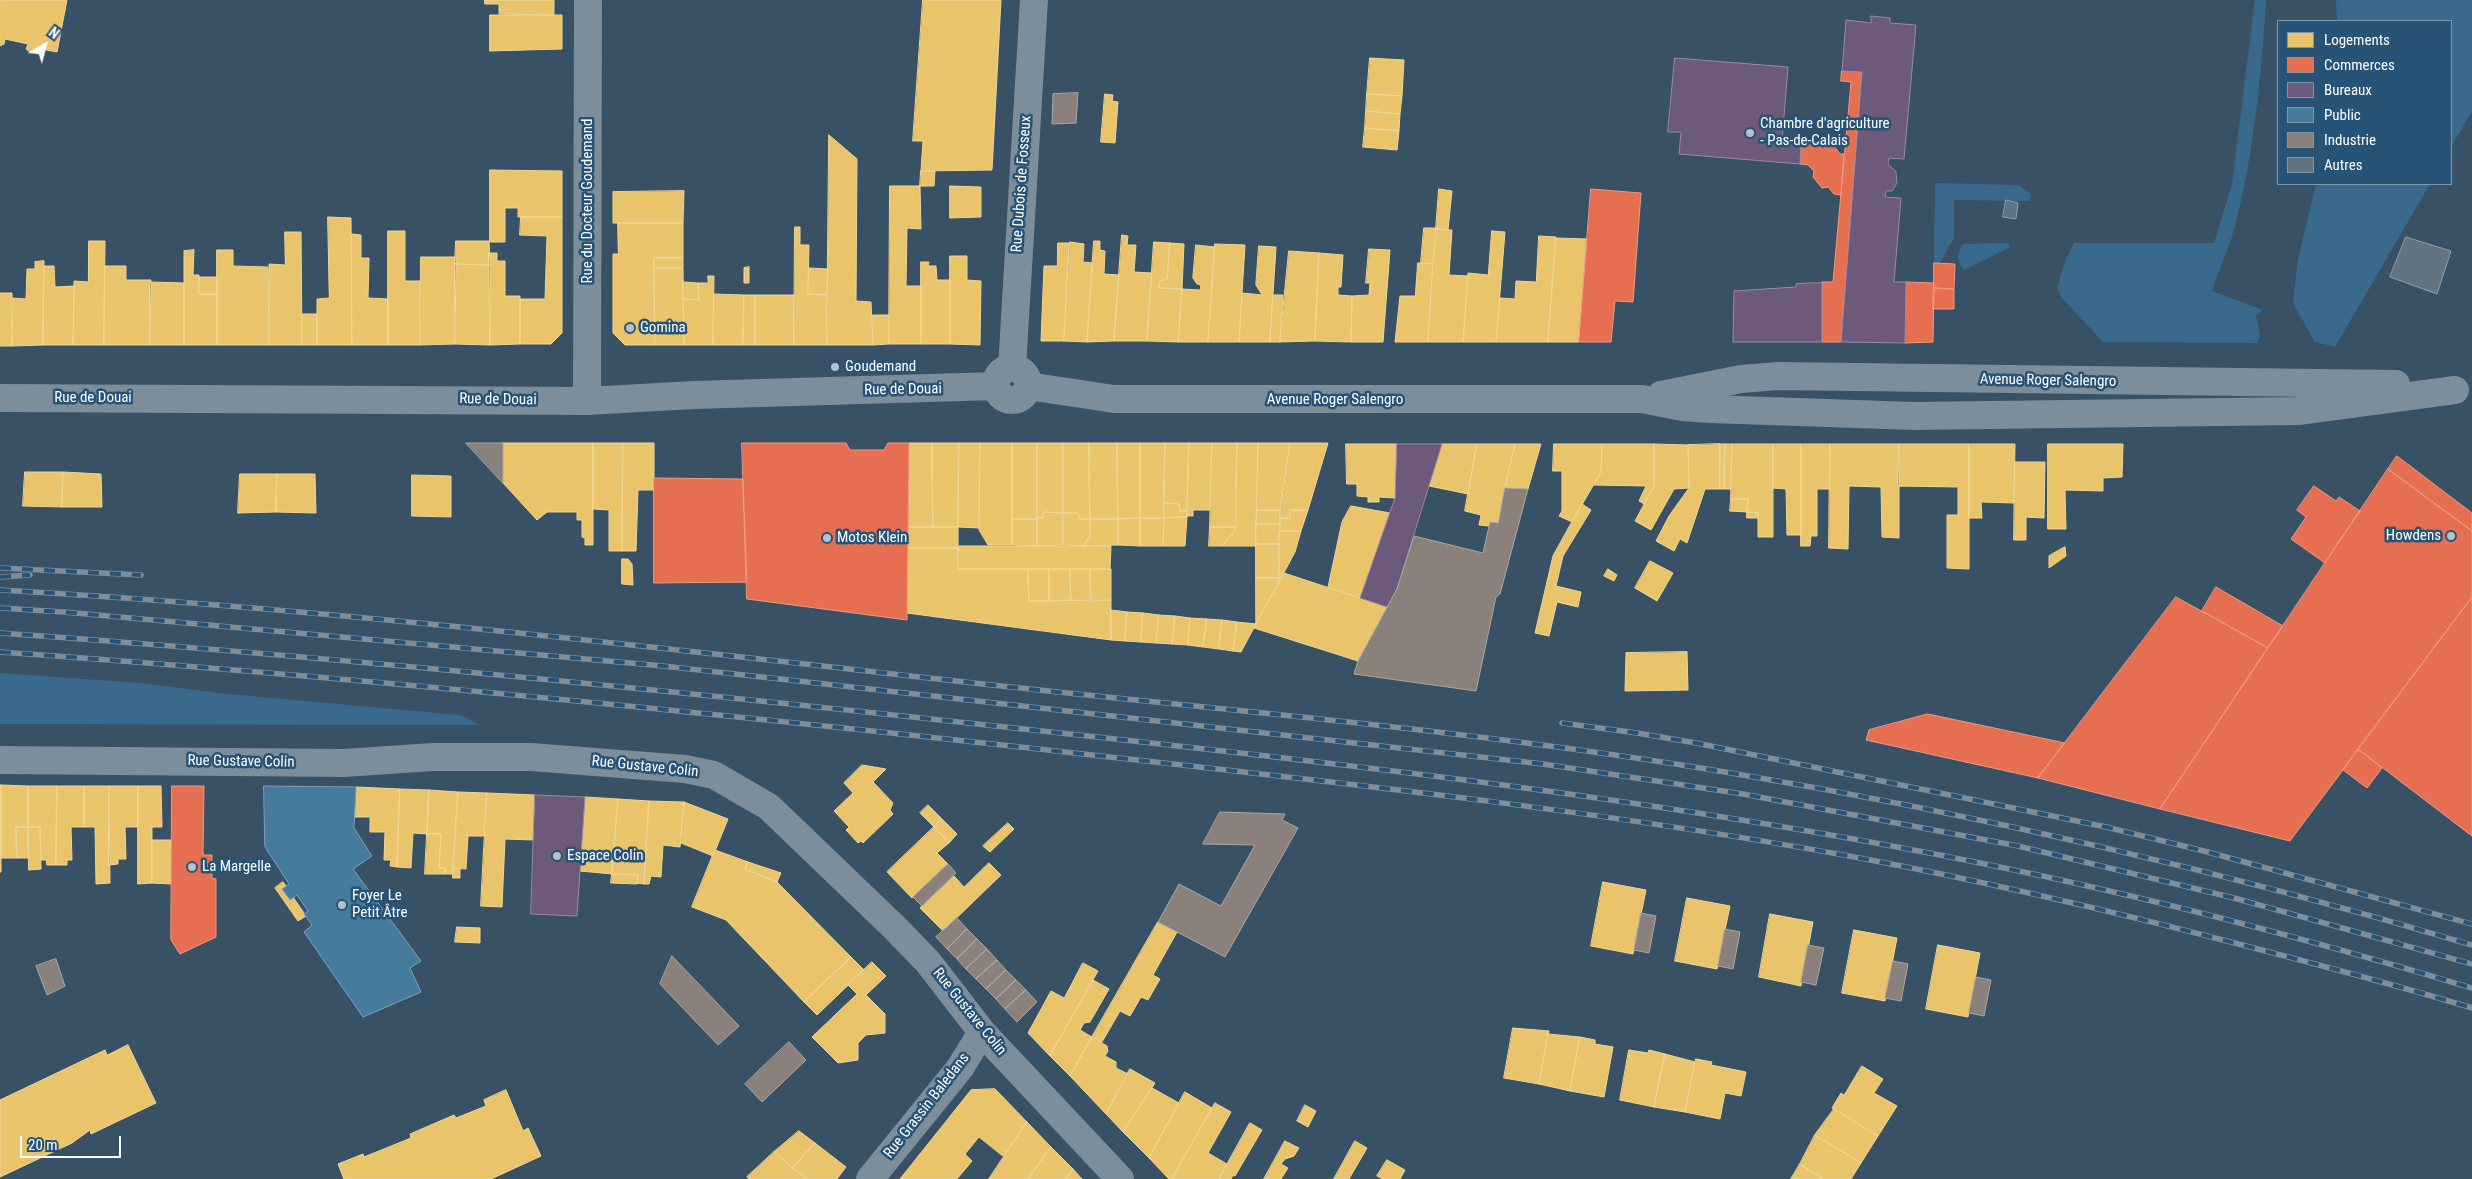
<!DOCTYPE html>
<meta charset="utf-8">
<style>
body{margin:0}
#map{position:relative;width:2472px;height:1179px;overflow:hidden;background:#385164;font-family:"Roboto Condensed",sans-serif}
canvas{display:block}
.legend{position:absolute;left:2277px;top:20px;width:175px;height:165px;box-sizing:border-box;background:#265376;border:1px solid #7d98ad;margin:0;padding:6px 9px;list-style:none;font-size:15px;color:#fff}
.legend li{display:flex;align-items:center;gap:10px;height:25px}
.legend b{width:25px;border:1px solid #7d98ad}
.north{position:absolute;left:20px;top:20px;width:50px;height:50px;-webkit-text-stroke:4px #265376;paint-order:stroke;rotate:37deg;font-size:14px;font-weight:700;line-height:20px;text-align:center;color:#fff}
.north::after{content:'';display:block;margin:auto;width:18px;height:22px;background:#fff;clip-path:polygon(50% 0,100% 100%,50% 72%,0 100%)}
.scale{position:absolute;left:20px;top:1136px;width:101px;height:22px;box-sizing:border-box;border:2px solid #fff;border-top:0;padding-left:6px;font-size:15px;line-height:18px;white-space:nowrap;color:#fff;-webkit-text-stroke:4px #265376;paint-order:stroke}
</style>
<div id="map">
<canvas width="2472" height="1179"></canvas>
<ul class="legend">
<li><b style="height:14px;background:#e9c46a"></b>Logements</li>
<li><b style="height:14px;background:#e76f51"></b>Commerces</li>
<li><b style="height:14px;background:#6d597a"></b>Bureaux</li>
<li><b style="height:14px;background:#457b9d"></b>Public</li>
<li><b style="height:14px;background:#8a817c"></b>Industrie</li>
<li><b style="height:14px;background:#627482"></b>Autres</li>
</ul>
<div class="north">N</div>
<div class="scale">20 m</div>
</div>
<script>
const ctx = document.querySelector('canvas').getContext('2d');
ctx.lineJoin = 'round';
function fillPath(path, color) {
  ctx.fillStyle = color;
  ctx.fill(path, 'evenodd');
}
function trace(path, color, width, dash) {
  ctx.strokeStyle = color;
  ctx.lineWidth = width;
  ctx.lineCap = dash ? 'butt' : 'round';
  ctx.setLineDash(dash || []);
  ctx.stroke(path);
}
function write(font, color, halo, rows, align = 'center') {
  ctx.font = font + ' "Roboto Condensed",sans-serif';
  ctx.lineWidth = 5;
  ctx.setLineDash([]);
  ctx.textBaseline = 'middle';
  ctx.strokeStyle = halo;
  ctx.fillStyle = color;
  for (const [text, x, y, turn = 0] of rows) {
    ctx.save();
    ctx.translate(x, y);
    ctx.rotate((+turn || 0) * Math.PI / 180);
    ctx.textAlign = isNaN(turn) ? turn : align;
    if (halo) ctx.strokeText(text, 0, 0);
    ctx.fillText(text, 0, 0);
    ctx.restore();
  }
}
fillPath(new Path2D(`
 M2255 0H2266C2262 74 2253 158 2234 230 2228 250 2219 270 2212 291L2263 310 2256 316 2260 336 2257 343 2103 342 2061 297 2057 288 2065 261 2074 243H2214L2232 184Z
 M2336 0H2472V111L2451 147V21H2337Z
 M1935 183 2019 185 2031 194 2030 201 1954 200V238L1940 263H1934Z
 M2316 184H2430L2335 347 2315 342 2293 303 2298 259Z
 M2008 243 2010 247 2005 250 1964 270C1956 260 1957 254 1963 244Z
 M0 673 141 683 218 693 460 715 480 725 0 724Z`), '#39698d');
const homes = new Path2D(`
 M0 0H67L57 52 41 49 40 54 30 52 26 49 28 44 5 39 4 44 0 46Z
 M485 0H554V15L499 14V4H485Z
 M923 0H1001L992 170 921 171 923 141H913Z
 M490 15H562V49L490 51Z
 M1370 58 1404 60 1402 96 1367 94Z
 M1105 94 1113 95 1112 101 1118 102 1115 143 1101 142Z
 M1367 94 1402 96 1400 114 1366 111Z
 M1366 111 1400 114 1399 131 1365 128Z
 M1365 128 1399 131 1397 150 1363 147Z
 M829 135 857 159 856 301 871 302 873 345H827Z
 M490 170 562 171V217H518V208H505V242H490Z
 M921 171H935L934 186H920Z
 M890 186H920L921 229 907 228 906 286H921V344H889Z
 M950 186 981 187V217L950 218Z
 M1439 189 1452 191 1448 230 1436 229Z
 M684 191 683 223H613V192Z
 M328 217 351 218 352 345H317V299L329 298Z
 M521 217H562V333L551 344H520V299H545L547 236 520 235Z
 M618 223H683V258H654L655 345H625L613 333V254H618Z
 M795 227H800V245H809L808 294 827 295V345H794Z
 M1424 228H1437L1433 264 1421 263Z
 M1436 229 1452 230 1449 275 1468 276 1463 342H1428Z
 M388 231H405V281H420V345H388Z
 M1492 231 1505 232 1496 342H1463L1468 273 1488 275Z
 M285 232H301L302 345H269V264L285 265Z
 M352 234 361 235V258H369L368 298 388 299V345H352Z
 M1122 235 1128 236 1127 245H1136L1134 272 1152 273 1147 341H1114Z
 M1539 236 1556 237 1548 342H1496L1500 298 1515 299 1516 281 1536 282Z
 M1556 238 1587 239 1579 342H1548Z
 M89 241H105L104 345H73L74 281 88 282Z
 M456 241H489L490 265 455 264Z
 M1094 241H1100V250L1105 251 1104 274 1119 275 1114 341 1087 342Z
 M1070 242 1084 244 1083 262 1093 263 1087 342 1064 341Z
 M1154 242 1170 243 1167 279 1160 281 1159 288 1182 289 1178 342 1147 341Z
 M1058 243H1069L1064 341H1041L1044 266H1057Z
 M1170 243 1184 244 1182 289 1159 288 1160 281 1167 279Z
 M1215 244 1245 245 1239 342H1208Z
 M1196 245 1215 247 1208 342H1178L1182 289 1200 290 1201 285 1197 284 1193 278Z
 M1259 246 1276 247 1270 342H1239L1242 293 1262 295 1256 285Z
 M1369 249 1390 250 1383 342H1351L1352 296 1369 295 1370 283H1366Z
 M194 250 193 275H199V294H217V345H184V251Z
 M217 250H233V266L268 267 269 345H217Z
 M1289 251 1319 253 1315 341 1280 342Z
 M489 253H497V261H505V296H520V344L490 345Z
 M1319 253 1343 255 1341 287H1338V295L1352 296 1351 342 1315 341Z
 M950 256H967V280L981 281 980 345 950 344Z
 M421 257H456L455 344 420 345Z
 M654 258H683V268H654Z
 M44 261 43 345 12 346 11 298 26 299 27 269H35V262Z
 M921 262H929L928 266H936L937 280H950V344H921Z
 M1418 263 1433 264 1428 342H1395L1400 296H1415Z
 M455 264 490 265V345L455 344Z
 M44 266H54L55 287 74 286 73 345H43Z
 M105 266H126V280H151L150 345H104Z
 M749 267V283H744V268Z
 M654 268H683L684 345H655Z
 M809 268 828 269 827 295 808 294Z
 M708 276H714L713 345H684L683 299 699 300 698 283H708Z
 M199 277H217V294H199Z
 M150 282 184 283V345H150Z
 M683 282 698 283 699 300 683 299Z
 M0 293H12V346H0Z
 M714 294 744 295 743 345H713Z
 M744 295H755V345H743Z
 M755 295H794V345H755Z
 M1273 295H1283L1280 342H1270Z
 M302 314H317V345H302Z
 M873 315H889V344L873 345Z
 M503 443H593V545H585V538L582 537V520H577V512H547L537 520 503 483Z
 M593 443H623L622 551H609V510L593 509Z
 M623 443H654V490H638L636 551H622Z
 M909 443H932L933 527H908Z
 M932 443H959L958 527H933Z
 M959 443H980L979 528 958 527Z
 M980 443H1012V545H988L979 530Z
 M1012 443H1037V519H1012Z
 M1037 443H1063V513L1044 512 1043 518H1037Z
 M1063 443H1089L1090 519H1079V514L1077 513H1063Z
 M1089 443H1117L1118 519H1090Z
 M1117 443H1140V518L1118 519Z
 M1140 443H1165L1164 518H1140Z
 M1165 443H1189L1187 511H1180L1179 504 1164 503Z
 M1189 443H1212L1210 510H1193V516H1187Z
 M1212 443H1237L1236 527H1210Z
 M1237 443H1258L1256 546H1222L1235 531Z
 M1258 443H1290L1280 510H1257Z
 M1290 443H1328L1308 510H1291L1289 518H1280Z
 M1346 444H1397L1395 498 1379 497V502H1368V497L1357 496V484H1347Z
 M1442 444H1477L1468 494 1429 486Z
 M1477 444H1515L1498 523 1490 522 1489 526 1479 525 1481 515 1465 511Z
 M1515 444H1541L1528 489 1505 488Z
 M1554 444H1602L1601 472 1572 522 1559 516 1562 511V471H1553Z
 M1602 444H1654V486L1644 504 1639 501 1646 486 1594 485 1601 472Z
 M1654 444 1688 445 1689 488 1674 489 1651 530 1635 521 1654 486Z
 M1720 444V489H1705L1687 543 1680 539 1674 551 1656 541 1669 516 1689 488 1688 445Z
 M1720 444H1725L1724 489H1720Z
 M1725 444H1732L1731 489H1724Z
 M1732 444H1773V537H1758V513L1747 512 1748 499H1731Z
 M1773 444H1801V535H1787L1786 489 1773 488Z
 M1801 444H1830V489H1817V536H1811L1810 546H1801Z
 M1830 444H1899V538L1882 537 1881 487 1849 486 1848 549 1829 548Z
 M1899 444H1969V569L1947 568V515H1958V487L1898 486Z
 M1969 444H2015L2014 503 1981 502 1982 518H1969Z
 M2048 444H2123L2122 477 2103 478V491L2065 490 2066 529H2048Z
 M2015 462H2045L2044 518 2026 517V540H2014Z
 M25 472H63L62 507 23 506Z
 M63 472 101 474 102 507H62Z
 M240 474H277L276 512 238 513Z
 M277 474H315L316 513 276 512Z
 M412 475 451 476V517L412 516Z
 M1731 499H1748L1747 512 1730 511Z
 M1164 503 1179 504 1180 511H1187V517L1164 518Z
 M1582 504 1591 510 1563 556 1556 586 1581 592 1578 607 1557 602 1549 636 1535 633 1553 556Z
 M1351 506 1390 513 1360 598 1328 587 1342 522Z
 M1257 510H1280V524H1256Z
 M1291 510H1308L1301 531H1279L1280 518H1289Z
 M1044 512 1063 513V545L1037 546V518H1043Z
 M1747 512 1758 513V518H1747Z
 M1063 513H1077L1079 514V519H1090V535L1084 546 1063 545Z
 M1187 517 1185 546H1163L1164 518Z
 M1140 518V546L1118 545V519Z
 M1140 518H1164L1163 546H1140Z
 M1012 519H1037V546L1012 545Z
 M1090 519H1118V545L1084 546 1090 535Z
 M1256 524H1280L1279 544H1256Z
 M908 527H958V548H908Z
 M1210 527H1236L1235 531 1222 546H1209Z
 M1279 531H1301L1295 552 1279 582Z
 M1256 544H1279V578H1256Z
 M959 546H1111L1110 569H958Z
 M2065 547 2066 556 2049 568V556Z
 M908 548H958V569H1028L1029 601 1111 600V640L907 613Z
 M622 559H628L632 564 633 585 622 584Z
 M1650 561 1673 573 1657 601 1635 588Z
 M1028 569H1049V601H1029Z
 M1049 569H1070L1071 600 1049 601Z
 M1070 569H1090L1091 601 1071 600Z
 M1090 569H1111V600L1091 601Z
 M1608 569 1617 575 1614 581 1604 576Z
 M1284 573 1387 607 1358 661 1254 628Z
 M1256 578H1279V582L1256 624Z
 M1111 610 1127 612 1125 641 1111 640Z
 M1127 612 1143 613 1141 642 1125 641Z
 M1143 613 1159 615 1156 643 1141 642Z
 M1159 615 1175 616 1172 644 1156 643Z
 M1175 616 1190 618 1188 645 1172 644Z
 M1190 618 1207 619 1203 647 1188 645Z
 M1207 619 1222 620 1219 649 1203 647Z
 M1222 620 1237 622 1233 651 1219 649Z
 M1237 622 1256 624 1241 652 1233 651Z
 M1687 652 1688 690 1625 691 1626 653Z
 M862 765 886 769 873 782 893 803 890 810 893 814 863 843 861 841 858 843 846 830 849 827 834 811 853 793 844 783Z
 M0 785H1V872H0Z
 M1 785 28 786V827H16L17 858H1Z
 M28 786H57L56 865H47L46 860H41L40 827H28Z
 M57 786H84V827H71L72 860H67V865H56Z
 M84 786H109L110 883 96 884 95 827H84Z
 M109 786H138V827H125L126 859H118V864L109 865Z
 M138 786H161L162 827H152V883L138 884Z
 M356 787 400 789 397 867 390 866 391 860H384L385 832H370V817H354Z
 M400 789 429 790 427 834 413 833 411 868 397 867Z
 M429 790 458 792 453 874H445V868H439L441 834H427Z
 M458 792 487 793 484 836H468L466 869 453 868Z
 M487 793 535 795 533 840 505 839 502 907 481 906Z
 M585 797 618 799 612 874 580 871Z
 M618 799 649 801 644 884 637 883 638 875 612 874Z
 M649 801 684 802 680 847 663 845 661 877 651 876 649 884H644Z
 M684 802 728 819 713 856 681 843Z
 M928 805 942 819 934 827 920 813Z
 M942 819 957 834 949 843 934 827Z
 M1008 823 1014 829 990 852 983 846Z
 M16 827H28L29 858H17Z
 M28 827H40L41 869 29 870Z
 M934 827 949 843 937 853 948 864 912 898 887 872Z
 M427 834H441L439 868H445V874H425Z
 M152 840H171V884L152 883Z
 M715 850 748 862 745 869 777 882 851 957 804 1002 726 920 692 907Z
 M748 862 781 873 777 882 745 869Z
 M989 863 1001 875 943 931 920 908 954 876 964 887Z
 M453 868 460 869V878H453Z
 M612 874 638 875 637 884 611 883Z
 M283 882 286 886 282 889 290 900 293 897 306 916 298 921 275 888Z
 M1603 882 1646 890 1633 954 1591 946Z
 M1687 898 1730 906 1717 969 1675 961Z
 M1770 914 1813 922 1801 986 1759 977Z
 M1158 922 1177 932 1153 975 1160 979 1148 1000 1141 997 1130 1016 1120 1011 1102 1042 1092 1037Z
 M457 927 480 928V943L455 942Z
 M1854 930 1897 938 1885 1001 1842 993Z
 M1938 945 1980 953 1968 1017 1926 1009Z
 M851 957 864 970 817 1015 804 1002Z
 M872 962 886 976 866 995 885 1014V1033L866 1035 858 1043V1060L838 1063 812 1037 857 994 848 985Z
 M1083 963 1098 971 1050 1056 1028 1033 1051 991 1064 998Z
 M1093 980 1109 989 1090 1022 1084 1023 1080 1030 1092 1037 1070 1076 1050 1056Z
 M1513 1028 1549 1031 1539 1084 1504 1078Z
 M1548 1034 1580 1037 1570 1091 1539 1084Z
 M1092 1037 1107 1046 1108 1051 1105 1056 1116 1062V1068L1128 1074 1106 1114 1070 1076Z
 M1580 1037 1595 1040V1044L1613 1047 1604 1097 1570 1091Z
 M128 1045 156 1103 91 1134 90 1130 72 1143 0 1177V1100L105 1050 107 1055Z
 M1629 1050 1648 1053 1649 1050 1665 1054 1654 1107 1620 1100Z
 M1665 1054 1695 1062 1685 1112 1654 1107Z
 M1696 1059 1712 1062 1711 1065 1746 1072 1741 1096 1725 1093 1720 1119 1685 1112Z
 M1862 1066 1883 1079 1874 1093 1897 1106 1878 1136 1832 1108 1841 1093 1844 1095Z
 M1130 1069 1155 1083 1123 1132 1106 1114Z
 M1152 1088 1179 1103 1149 1158 1123 1132Z
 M995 1089 1027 1122 1004 1157 979 1137 965 1154 972 1161 957 1179H900L971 1090Z
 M506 1090 523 1131 528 1128 541 1156 491 1179H344L338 1164 363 1154 364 1157 411 1138 410 1134 454 1115 456 1118 486 1106 484 1100Z
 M1185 1092 1212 1108 1172 1179H1169L1149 1158Z
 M1215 1103 1231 1112 1208 1153 1227 1164 1219 1179H1172Z
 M1305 1105 1316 1111 1308 1127 1297 1121Z
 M1834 1109 1878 1136 1861 1163 1815 1135Z
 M1027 1122 1051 1147 1028 1179H989Z
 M1250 1123 1262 1130 1235 1176 1233 1175 1231 1179H1219Z
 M799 1131 815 1143 793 1168 774 1152Z
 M1815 1135 1861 1163 1851 1179H1823L1800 1164Z
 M1285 1141 1299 1148 1294 1156 1285 1159 1281 1164 1288 1168 1281 1179H1264Z
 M1355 1141 1367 1148 1349 1179H1334Z
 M815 1143 846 1167 837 1179H808L793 1168Z
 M1051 1147 1073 1169 1066 1179H1028Z
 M774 1152 793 1168 808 1179H749L747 1177Z
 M1387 1160 1405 1170 1400 1179H1383L1377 1176Z
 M1800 1164 1823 1179H1791Z
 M1073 1169 1082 1179H1066Z`);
fillPath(homes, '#e9c46a');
trace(homes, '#f0d697', 1);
const shops = new Path2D(`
 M1842 71 1862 72 1841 342H1822V282H1833L1851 82 1841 81Z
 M1817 139 1829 140 1840 154H1844L1841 195 1834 194 1828 187 1822 188 1813 177 1814 171 1808 165 1800 164 1801 143H1810Z
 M1591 189 1641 193 1633 302 1615 301 1611 342H1579Z
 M1934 263 1955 264 1954 289 1934 288Z
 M1906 282 1934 283 1933 342 1905 343Z
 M1934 288 1954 289V309H1933Z
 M742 443H846L850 450H884L888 443H909L907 620 747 599Z
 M2397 456 2472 513V531L2388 469Z
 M2388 469 2472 531V597L2290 841 2160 809Z
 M654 478 743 479 747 582 654 583Z
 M2314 486 2336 501 2339 497 2360 511 2325 563 2291 539 2306 517 2297 510Z
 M2216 587 2283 626 2268 648 2202 611Z
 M2176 597 2268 648 2160 809 2038 778Z
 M2472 597V836L2358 749Z
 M1928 714 2065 743 2038 778 1866 740 1869 730Z
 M2358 749 2382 768 2367 788 2343 770Z
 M172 786H204L203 853 204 855H212V878L216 879V937L180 954 171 940Z`);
fillPath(shops, '#e76f51');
trace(shops, '#ee9a85', 1);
const offices = new Path2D(`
 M1871 16 1890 18V23L1916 25 1904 159 1889 158 1888 164 1896 172 1897 183 1892 191H1886L1885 197 1901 198 1894 282H1906L1905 343 1841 342 1862 72 1842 71 1846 20 1871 23Z
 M1675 58 1788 67 1782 141 1801 143 1800 164 1679 154 1681 132H1668Z
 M1822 283V342H1733L1734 291 1796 287V284Z
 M1397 444H1442L1397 589 1387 607 1360 598 1395 498Z
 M535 795 585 797 577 916 531 914Z`);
fillPath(offices, '#6d597a');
trace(offices, '#998ba2', 1);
const public = new Path2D(`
 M264 786 356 787 354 828 372 856 353 869 421 961 410 968 421 992 363 1017 304 932 312 925 304 914 308 911 297 895 290 900 282 889 289 884 265 847Z`);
fillPath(public, '#457b9d');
trace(public, '#7da3ba', 1);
const industry = new Path2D(`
 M1078 93 1076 123 1052 124 1053 94Z
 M466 443H503V483Z
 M1505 488 1528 489 1500 594 1496 597 1476 691 1354 674 1358 661 1397 589 1414 536 1483 553 1490 522 1498 523Z
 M1220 812 1285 814 1282 820 1298 828 1225 957 1158 922 1179 884 1221 906 1255 845 1203 844Z
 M948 864 956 873 922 906 913 897Z
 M1641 913 1656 916 1649 953 1634 950Z
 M957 918 967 929 947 949 936 937Z
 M967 929 977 939 957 959 947 949Z
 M1725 929 1740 932 1733 969 1718 966Z
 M977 939 987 949 966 969 957 959Z
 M1808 945 1824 948 1816 985 1801 982Z
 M987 949 997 960 976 979 966 969Z
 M672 956 739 1026 718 1045 660 984Z
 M56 959 65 986 47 995 36 966Z
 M997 960 1006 970 986 989 976 979Z
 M1893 961 1908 964 1901 1001 1885 998Z
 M1006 970 1016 980 996 999 986 989Z
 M1976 977 1991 980 1984 1016 1969 1013Z
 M1016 980 1026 990 1005 1009 996 999Z
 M1026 990 1037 1002 1017 1022 1005 1009Z
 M789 1042 806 1060 762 1102 745 1084Z`);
fillPath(industry, '#8a817c');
trace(industry, '#ada7a3', 1);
const building = new Path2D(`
 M2006 200 2018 203 2016 219 2003 217Z
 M2406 237 2451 251 2437 294 2390 277Z`);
fillPath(building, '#627482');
trace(building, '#8f9fab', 1);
trace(new Path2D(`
 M1012 368 1034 0
 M587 401 588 0
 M0 760 344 763 433 757H531L685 769 714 775 769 807 894 927 928 962 982 1032 1120 1179
 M870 1179 960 1068 982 1032`), '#7c8d9b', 28);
trace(new Path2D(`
 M996 384a16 16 0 1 1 32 0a16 16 0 1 1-32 0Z
 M1028 386 1114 399H1642L1682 407 1710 409 1914 416 2298 411 2455 390
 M1661 395 1741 379 1778 376 2396 384
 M0 398 587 401 694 395 996 386`), '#7c8d9b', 28);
const rail = new Path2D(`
 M0 568 141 575
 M0 577 30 575
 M0 590C335 609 668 649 1001 686 1243 712 1486 732 1725 772 1978 814 2226 872 2472 945
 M0 608 64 612 663 666 1543 764 1743 794 2018 846 2234 898 2472 964
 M0 633C339 657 676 691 1014 728 1339 763 1664 799 1985 864 2149 897 2312 940 2472 988
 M0 652C368 678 735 715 1101 756 1351 784 1602 811 1849 856 1985 881 2120 913 2254 948 2327 967 2400 986 2472 1008
 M1562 723 1637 733 1696 743 2106 827 2204 851 2472 924`);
trace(rail, '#7e8f9b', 5.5);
trace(rail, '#265376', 4, [11]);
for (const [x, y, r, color] of [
 [1750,133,5,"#b9c2c9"],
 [630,328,5,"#b9c2c9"],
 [835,367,5,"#b9c2c9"],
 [2451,536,5,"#b9c2c9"],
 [827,538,5,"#b9c2c9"],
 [557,856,5,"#b9c2c9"],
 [192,867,5,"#b9c2c9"],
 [342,905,5,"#b9c2c9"]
]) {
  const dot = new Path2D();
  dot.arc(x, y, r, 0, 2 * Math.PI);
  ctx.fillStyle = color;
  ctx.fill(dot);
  trace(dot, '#265376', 2);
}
write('15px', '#fff', '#265376', [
 ["Chambre d'agriculture",1760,124],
 ["- Pas-de-Calais",1760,141],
 ["Gomina",640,328],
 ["Goudemand",845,367],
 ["Howdens",2441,536,"right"],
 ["Motos Klein",837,538],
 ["Espace Colin",567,856],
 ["La Margelle",202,867],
 ["Foyer Le",352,896],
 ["Petit Âtre",352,913]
], 'left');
write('15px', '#fff', '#265376', [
 ["Rue Dubois de Fosseux",1022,184,-86],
 ["Rue du Docteur Goudemand",588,201,-90],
 ["Avenue Roger Salengro",2048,381,1],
 ["Rue de Douai",903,390,-1],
 ["Rue de Douai",93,398],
 ["Rue de Douai",498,400,1],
 ["Avenue Roger Salengro",1335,400],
 ["Rue Gustave Colin",241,762,1],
 ["Rue Gustave Colin",645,767,6],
 ["Rue Gustave Colin",969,1012,51],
 ["Rue Grassin Baledans",927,1106,-52]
]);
</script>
